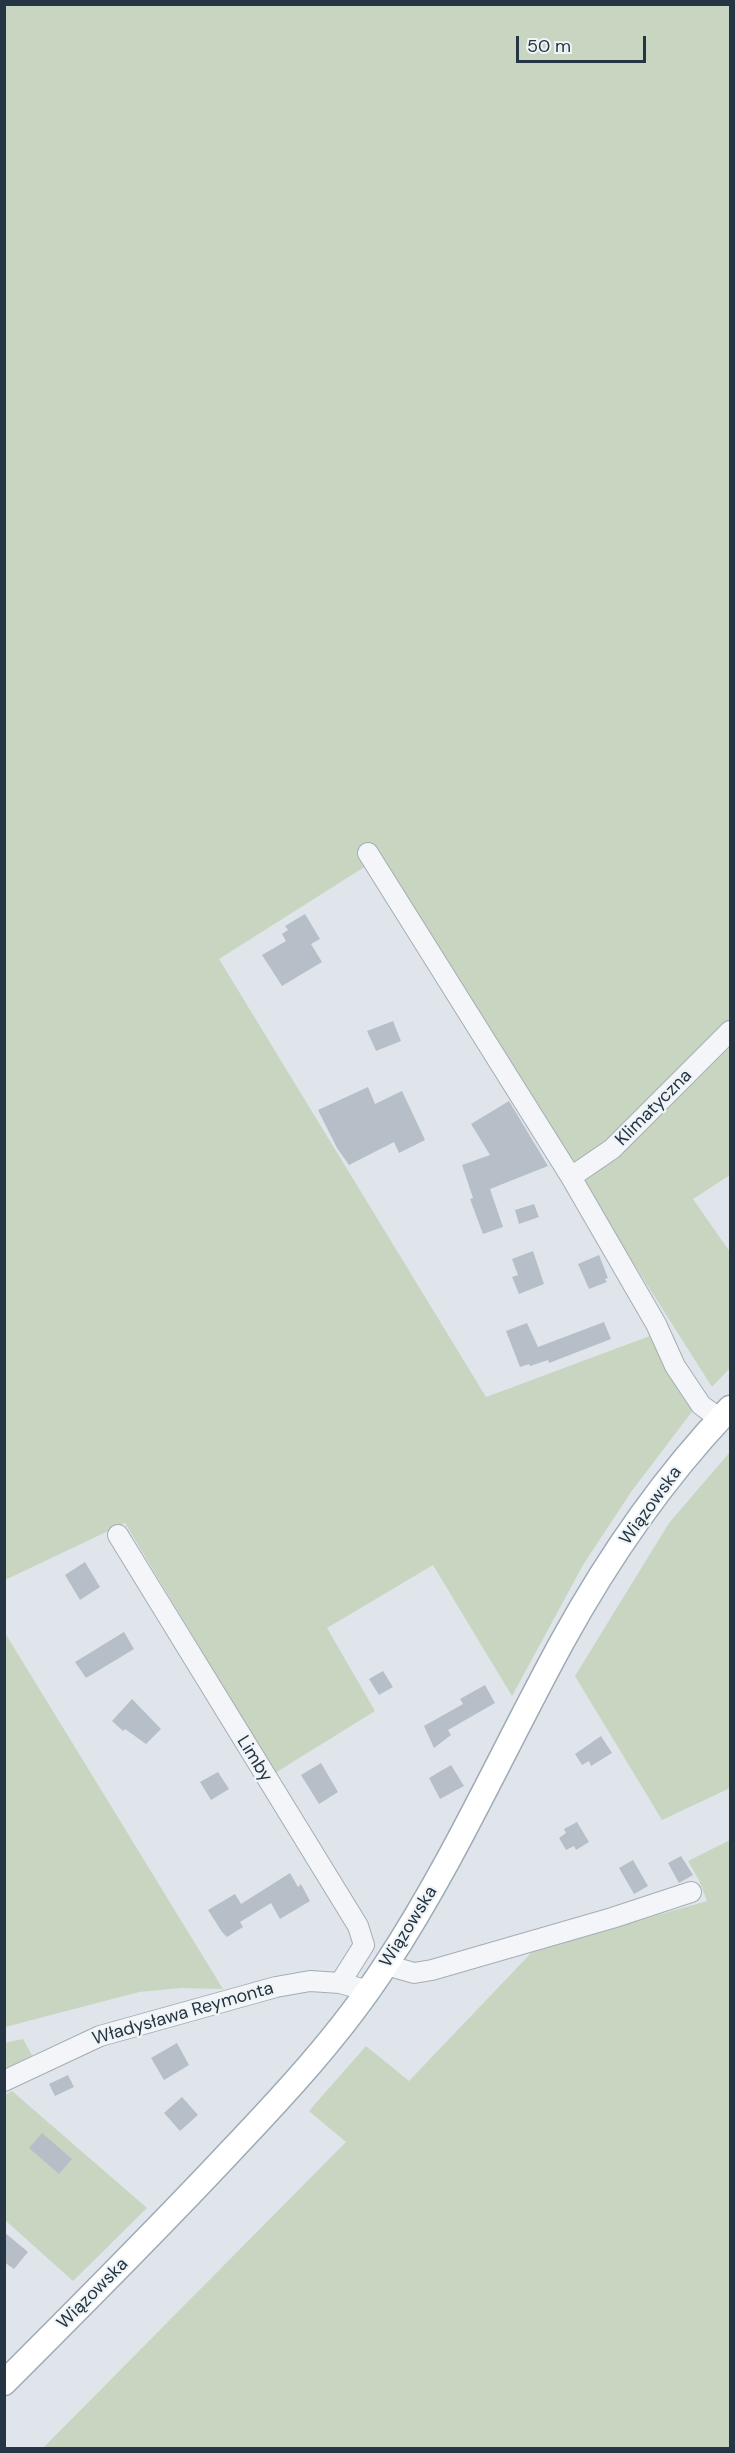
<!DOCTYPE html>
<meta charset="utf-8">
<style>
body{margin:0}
#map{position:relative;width:735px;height:2453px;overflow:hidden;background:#dfe5ea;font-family:"DM Sans",sans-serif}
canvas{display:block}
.frame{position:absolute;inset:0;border:6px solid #263543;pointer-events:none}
.scale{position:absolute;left:516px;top:36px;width:130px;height:27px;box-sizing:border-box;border:3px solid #263543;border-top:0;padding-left:8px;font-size:18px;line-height:21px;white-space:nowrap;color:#263543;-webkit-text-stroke:4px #eff4f7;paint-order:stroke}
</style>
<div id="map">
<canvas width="735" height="2453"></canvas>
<div class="frame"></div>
<div class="scale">50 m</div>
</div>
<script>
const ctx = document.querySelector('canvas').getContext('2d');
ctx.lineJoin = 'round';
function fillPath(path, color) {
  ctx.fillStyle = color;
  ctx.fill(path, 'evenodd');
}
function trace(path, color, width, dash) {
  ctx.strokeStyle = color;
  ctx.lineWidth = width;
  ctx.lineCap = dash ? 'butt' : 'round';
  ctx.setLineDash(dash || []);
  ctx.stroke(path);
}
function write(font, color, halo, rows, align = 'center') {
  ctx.font = font + ' "DM Sans",sans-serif';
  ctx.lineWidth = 4.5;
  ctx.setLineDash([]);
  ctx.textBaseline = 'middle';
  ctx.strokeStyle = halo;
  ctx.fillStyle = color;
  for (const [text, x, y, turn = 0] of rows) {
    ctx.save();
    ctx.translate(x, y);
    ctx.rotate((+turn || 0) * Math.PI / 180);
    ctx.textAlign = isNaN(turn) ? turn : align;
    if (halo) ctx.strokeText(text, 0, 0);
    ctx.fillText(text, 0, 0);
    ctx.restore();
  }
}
fillPath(new Path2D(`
 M5 5H730V1175L693 1199 730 1252V1368L712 1387 377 859 219 959 486 1397 650 1336 694 1409 631 1492 583 1565 512 1696 433 1565 327 1628 375 1711 275 1773 125 1523 5 1580Z
 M730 1452V1788L662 1820 575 1676 669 1523Z
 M4 1633H5L223 1989 181 1988 139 1992 5 2027Z
 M730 1840V2448H43L346 2142 309 2111 366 2046 409 2081 534 1950 707 1901 699 1880 688 1861Z
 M23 2039 33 2057 5 2070 4 2043Z
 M12 2091 147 2208 73 2281 5 2220 4 2095Z`), '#c8d5c0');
fillPath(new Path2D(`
 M305 914 320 939 311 944 322 962 282 986 262 955 286 941 282 934 288 930 285 926Z
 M393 1021 401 1041 376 1051 367 1031Z
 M368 1087 375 1104 402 1091 425 1140 399 1153 394 1142 349 1165 337 1148 318 1110Z
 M509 1101 548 1166 490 1189 503 1227 483 1234 470 1199 473 1198 462 1165 490 1155 471 1124Z
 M534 1204 539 1217 519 1224 515 1210Z
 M533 1251 544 1284 519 1294 512 1277 518 1275 512 1259Z
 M599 1255 608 1278 605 1279 607 1282 589 1289 578 1264Z
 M604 1322 611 1339 549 1363 548 1360 530 1366 529 1364 520 1367 506 1331 527 1323 538 1347Z
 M85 1562 100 1587 80 1600 65 1575Z
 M124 1632 134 1649 86 1678 75 1662Z
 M383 1671 393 1687 379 1695 369 1679Z
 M485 1685 495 1703 448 1730 451 1735 434 1748 424 1726 463 1704 460 1699Z
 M132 1699 161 1729 146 1744 125 1729 123 1731 112 1721Z
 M601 1736 612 1753 591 1766 589 1761 582 1765 575 1754Z
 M321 1763 338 1792 319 1804 301 1775Z
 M451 1765 464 1786 440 1799 429 1778Z
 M218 1772 229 1789 211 1800 200 1782Z
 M577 1822 589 1842 576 1850 574 1846 566 1850 559 1838 566 1833 564 1829Z
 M681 1856 693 1875 679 1883 668 1863Z
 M633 1860 648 1886 634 1894 619 1868Z
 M290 1873 298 1887 301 1884 310 1901 280 1919 271 1903 240 1922 243 1927 227 1937 222 1932 208 1910 235 1894 241 1904Z
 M177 2043 189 2065 164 2080 151 2058Z
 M68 2075 74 2087 55 2096 49 2084Z
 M182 2097 198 2115 180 2131 164 2113Z
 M42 2133 72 2159 59 2174 29 2148Z
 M4 2232 28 2252 14 2269 4 2262Z`), '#b6bfc8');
const minor = new Path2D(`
 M368 853 571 1177 656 1324 675 1366 701 1405 720 1419
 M571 1177 612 1149 730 1031
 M118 1535 358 1926 364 1945 340 1983
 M386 1965 414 1973 432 1970 612 1918 691 1892
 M4 2081 100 2036 276 1987 310 1981 340 1983 369 1991`);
const major = new Path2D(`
 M4 2383C80 2307 155 2232 228 2154 284 2095 340 2035 385 1966 453 1863 503 1750 562 1642 608 1558 664 1477 730 1408`);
trace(minor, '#a4adb5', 22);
trace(major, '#9dabb7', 27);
trace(minor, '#f3f5f8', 20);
trace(major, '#fff', 24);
write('18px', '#263543', '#eff4f7', [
 ["Klimatyczna",654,1108,-45],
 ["Wiązowska",651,1506,-54],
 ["Limby",254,1759,58],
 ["Wiązowska",409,1927,-58],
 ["Władysława Reymonta",183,2014,-16],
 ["Wiązowska",93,2294,-45]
]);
</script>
